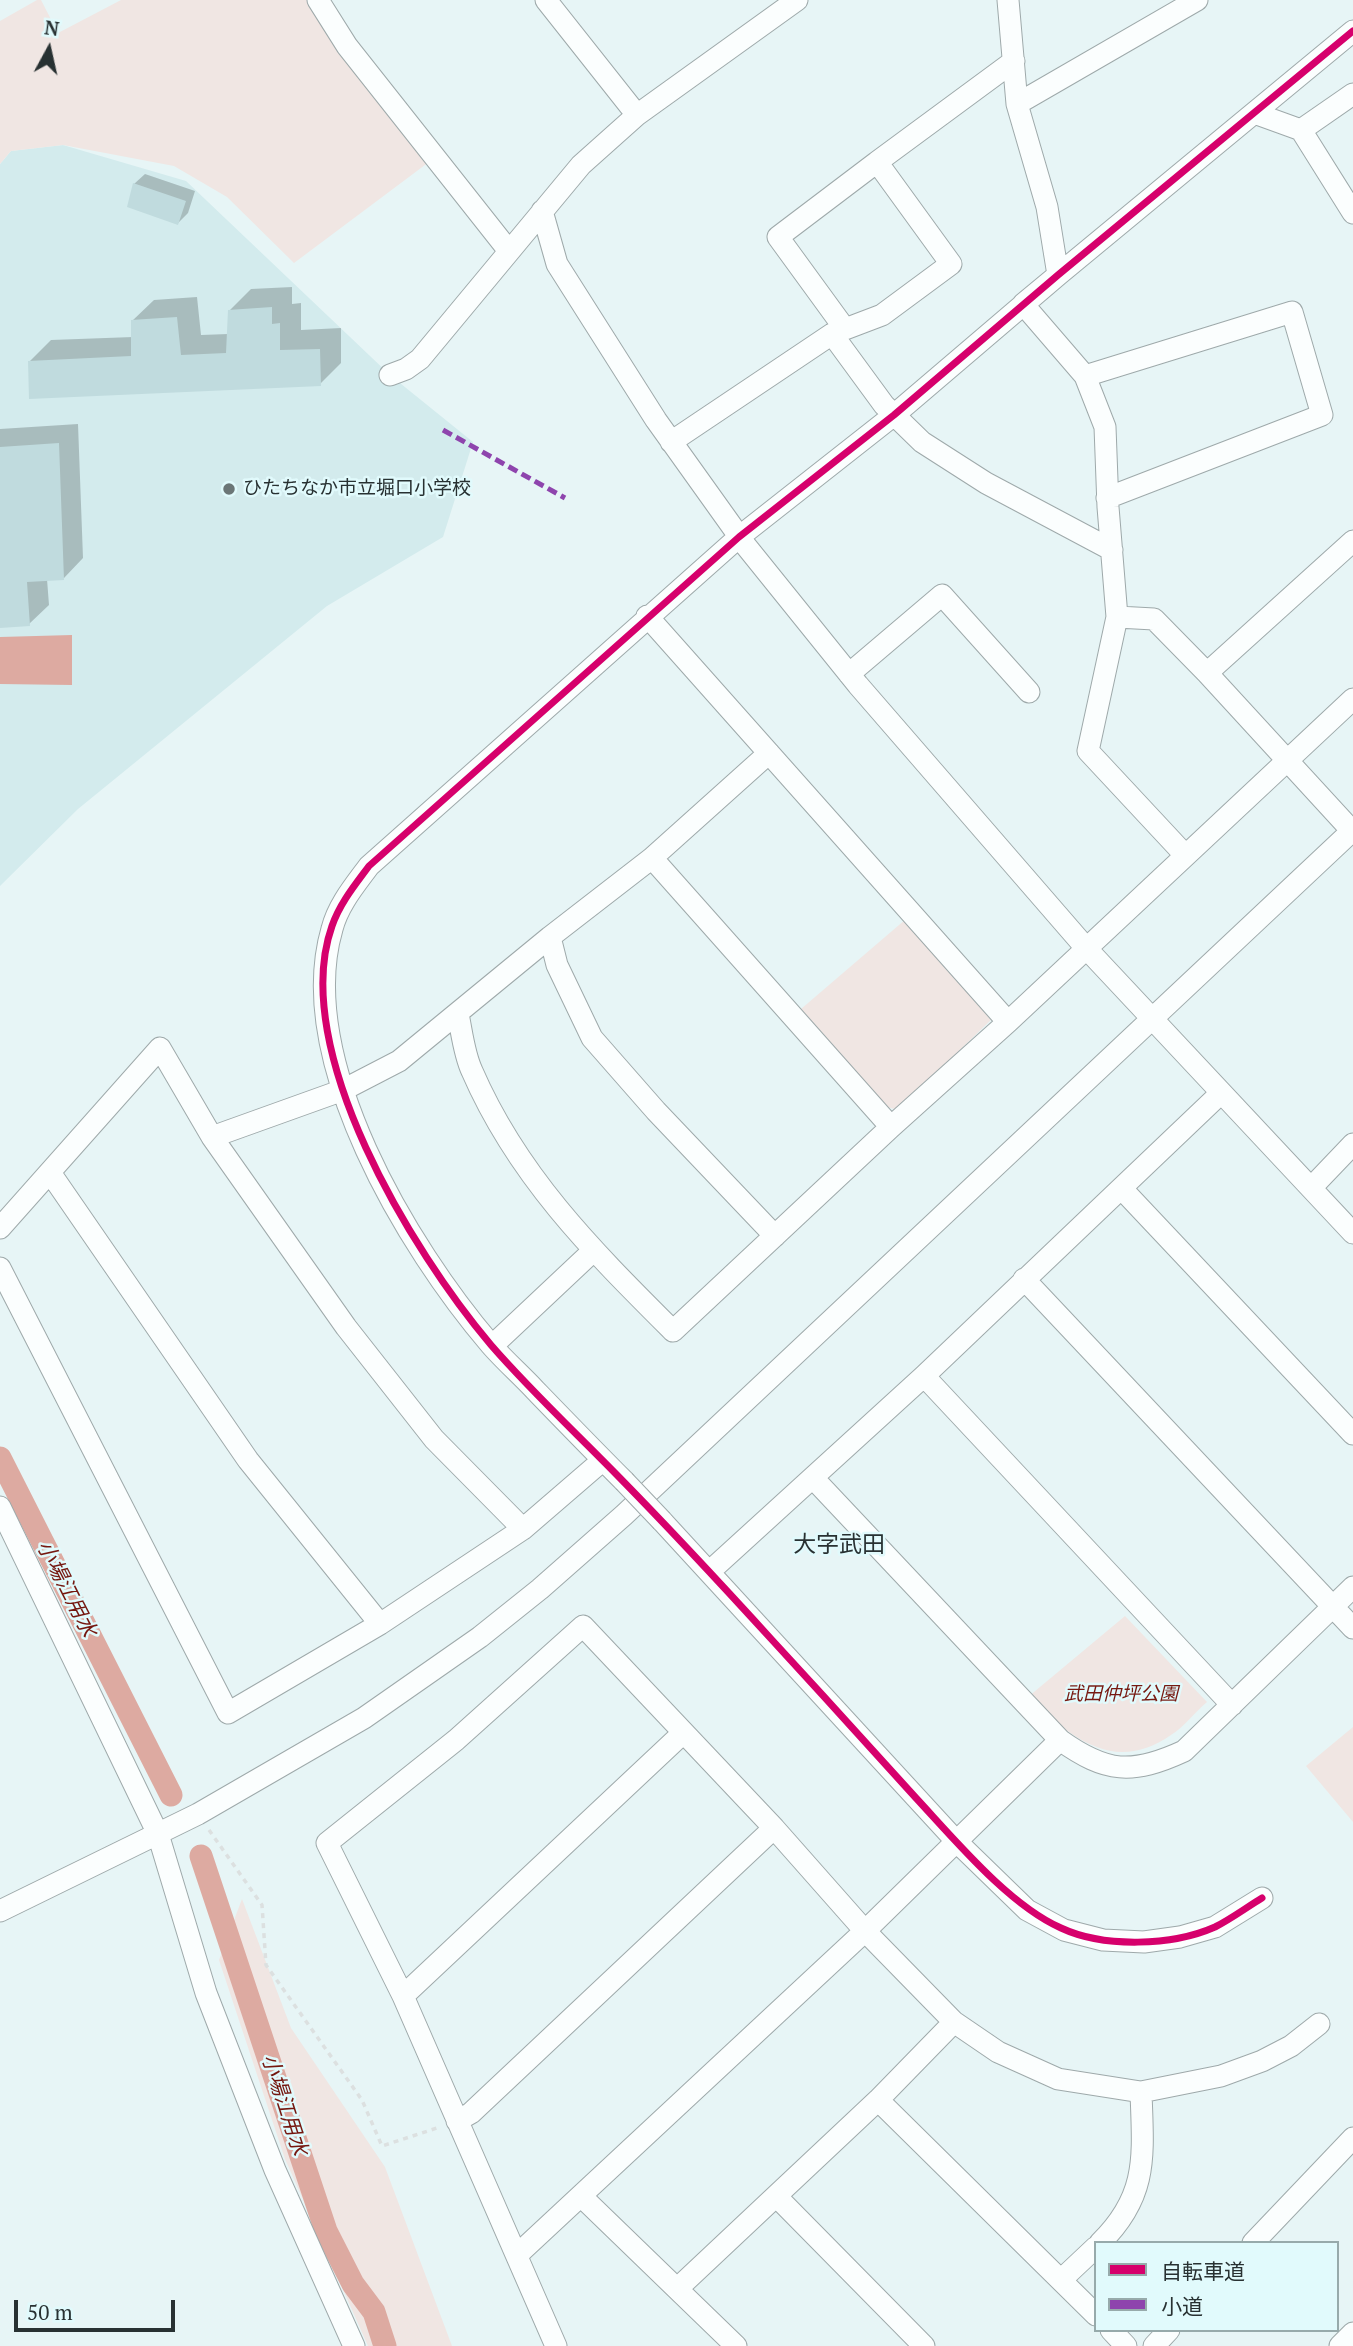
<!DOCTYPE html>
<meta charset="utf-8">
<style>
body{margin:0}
#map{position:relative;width:1353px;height:2346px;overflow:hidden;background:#e7f5f6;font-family:"PT Serif","Noto Sans JP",serif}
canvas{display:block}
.legend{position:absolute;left:1094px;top:2241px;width:245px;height:91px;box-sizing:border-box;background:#e1fafc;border:2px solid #97aaab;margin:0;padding:9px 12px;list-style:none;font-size:21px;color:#283132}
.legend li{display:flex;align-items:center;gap:14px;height:35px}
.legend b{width:35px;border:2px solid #97aaab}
.north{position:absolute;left:14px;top:14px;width:70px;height:70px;-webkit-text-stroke:5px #e1fafc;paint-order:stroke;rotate:8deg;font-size:19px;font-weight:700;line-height:28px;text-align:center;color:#283132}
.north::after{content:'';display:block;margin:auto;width:24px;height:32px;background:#283132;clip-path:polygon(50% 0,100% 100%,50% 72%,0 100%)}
.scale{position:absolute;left:14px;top:2300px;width:161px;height:32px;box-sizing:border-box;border:4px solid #283132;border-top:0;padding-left:9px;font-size:21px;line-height:24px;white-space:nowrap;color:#283132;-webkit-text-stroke:5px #e1fafc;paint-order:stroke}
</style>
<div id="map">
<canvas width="1353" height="2346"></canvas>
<ul class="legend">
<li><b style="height:9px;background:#d6006c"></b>自転車道</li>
<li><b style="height:9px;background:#8e44ad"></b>小道</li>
</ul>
<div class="north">N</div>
<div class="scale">50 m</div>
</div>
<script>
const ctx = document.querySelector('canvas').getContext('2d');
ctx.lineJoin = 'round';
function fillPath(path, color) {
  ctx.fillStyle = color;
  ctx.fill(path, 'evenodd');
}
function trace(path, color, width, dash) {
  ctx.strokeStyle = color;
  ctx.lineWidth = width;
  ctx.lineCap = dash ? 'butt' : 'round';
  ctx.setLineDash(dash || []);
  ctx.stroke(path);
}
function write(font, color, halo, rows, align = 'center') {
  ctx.font = font + ' "PT Serif","Noto Sans JP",serif';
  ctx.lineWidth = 5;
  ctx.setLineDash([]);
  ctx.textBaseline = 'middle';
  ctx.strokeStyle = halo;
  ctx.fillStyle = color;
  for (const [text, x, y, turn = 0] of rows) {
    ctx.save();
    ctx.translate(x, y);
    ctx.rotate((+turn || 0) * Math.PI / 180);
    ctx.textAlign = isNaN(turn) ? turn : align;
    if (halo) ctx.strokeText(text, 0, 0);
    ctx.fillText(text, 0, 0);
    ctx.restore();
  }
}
fillPath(new Path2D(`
 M63 145 186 181 390 375 473 442 443 537 327 606 78 809 0 886V164L11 151Z`), '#d3ebed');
fillPath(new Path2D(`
 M37 0H41L58 33 121 0H308L429 162 294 263 227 197 174 166 63 145 11 151 0 164V21Z
 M906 919 993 1018 898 1110 887 1107 801 1009Z
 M1125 1616 1207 1702C1195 1712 1184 1727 1171 1735 1113 1775 1071 1737 1028 1697Z
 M1353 1727V1822L1306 1766Z
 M242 1899 291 2028 385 2167 452 2346H368L285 2159 219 1960Z`), '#f0e6e3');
fillPath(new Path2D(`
 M72 635V685L0 684V637Z`), '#ddaaa1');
fillPath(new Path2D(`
 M145 174 195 191 188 213 178 223 134 184Z
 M292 287V304L301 303V330L341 328V363L320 384 30 361 51 340 133 337 132 321 154 300 197 297 201 335 228 334 230 310 251 289Z
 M78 424 83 558 64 578 47 579 49 605 29 624 0 626V429Z`), '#0003');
trace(new Path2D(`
 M0 1458 171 1795
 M201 1856 326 2231 353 2284 374 2312 385 2346`), '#ddaaa1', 23);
fillPath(new Path2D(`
 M133 183 186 201 178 225 127 207Z
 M272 307V324L280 323V350L320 349 321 386 29 399 28 361 131 356V320L177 317 181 355 226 353 228 310Z
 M59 443 64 580 27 582 30 626 0 628V447Z`), '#c0dbde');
const minor = new Path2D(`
 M318 0 347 46 509 251
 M546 0 637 115
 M1008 0 1017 104 1047 207 1058 275 1023 304 1085 376 1105 427 1108 507 1117 617 1088 751 1185 855
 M1017 104 1197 0
 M1254 113 1301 130 1353 213
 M1301 130 1353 94
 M877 162 1014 61
 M542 211 557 264 656 420 746 546 858 685 1086 948 1353 1233
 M832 334 884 405 922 442 986 483 1112 550
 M390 375 406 369 420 359 581 165 637 115 797 0
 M1085 376 1292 312 1322 415 1107 498
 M671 442 832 334 882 315 951 264 877 162 778 237 845 329
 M647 616 1008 1022
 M1117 617 1154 619 1207 673 1352 831
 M1207 673 1353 541
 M849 674 942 595 1029 692
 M652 858 891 1127
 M550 937 557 965 592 1038 656 1111 775 1236
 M458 1014C462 1033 464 1054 472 1071 518 1177 593 1251 673 1331L891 1127 1008 1022 1353 699
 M212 1137 343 1090 399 1061 550 937 652 858 769 753
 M51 1174 248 1460 380 1624
 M1311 1188 1353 1144
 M1122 1189 1353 1434
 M0 1228 160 1048 212 1137 346 1327 434 1439 523 1529
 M0 1268 228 1713 380 1624 523 1529 603 1460
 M1024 1279 1353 1628
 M492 1346 593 1251
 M924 1376 1232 1705
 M813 1478 1060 1740C1106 1773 1132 1775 1184 1751L1353 1587
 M624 1481C594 1451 565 1421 535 1390 521 1375 505 1361 491 1345 408 1248 294 1060 332 929 338 905 355 885 369 866L739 537 894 415 1058 275 1353 31
 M0 1507 158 1834 206 1993 275 2170 354 2346
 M662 1521 957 1842 1027 1910 1064 1930 1103 1940 1144 1942 1180 1937 1215 1927 1262 1898
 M709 1572 924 1376 1221 1093
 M0 1911 198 1814 364 1718 480 1637 540 1589 624 1515 1353 830
 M403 1996 683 1733
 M878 2100 1096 2315
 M457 2121 471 2113 774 1828
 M582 2197 736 2346
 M777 2197 924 2346
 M1100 2243C1149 2195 1143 2155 1141 2092
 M1253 2243 1353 2138
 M517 2255 865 1931 1060 1740
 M1062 2279 1096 2247
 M678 2288 878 2100 954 2022
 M1111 2330 1126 2346
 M556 2346 403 1996 327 1843 456 1740 583 1626 774 1828 865 1931 954 2022 998 2052 1058 2079 1141 2092 1221 2076 1262 2061 1291 2046 1319 2024
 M1154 2346 1169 2330
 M1340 2346 1353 2333`);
trace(minor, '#9ea9aa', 23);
trace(new Path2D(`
 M209 1830 262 1905 266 1965 362 2100 382 2146 437 2128`), '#dce0e0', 3.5, [5, 5]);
trace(minor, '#fbfefe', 21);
const minorBridge = new Path2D(`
 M624 1481 662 1521`);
trace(minorBridge, '#9ea9aa', 23, []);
trace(minorBridge, '#fbfefe', 21);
trace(new Path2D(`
 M443 430 565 498`), '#8e44ad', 5, [10, 5]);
trace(new Path2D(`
 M1262 1898C1247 1907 1231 1919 1215 1927 1172 1946 1104 1948 1061 1928 1009 1905 955 1840 916 1798 869 1746 821 1693 773 1641 722 1585 670 1529 617 1475 575 1432 530 1390 491 1345 413 1253 288 1050 332 926 340 903 355 885 369 866L739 537 894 415 1058 275 1353 31`), '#d6006c', 7);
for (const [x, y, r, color] of [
 [229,489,7,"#6b7677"]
]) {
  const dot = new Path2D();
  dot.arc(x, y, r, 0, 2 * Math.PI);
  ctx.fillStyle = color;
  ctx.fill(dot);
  trace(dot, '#e1fafc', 2.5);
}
write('19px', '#283132', '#e1fafc', [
 ["ひたちなか市立堀口小学校",243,489]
], 'left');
write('italic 19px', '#771911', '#e1fafc', [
 ["武田仲坪公園",1121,1695]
]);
write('italic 21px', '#75170f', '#e1fafc', [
 ["小場江用水",66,1589,63],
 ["小場江用水",284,2105,72]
]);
write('23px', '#283132', '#e1fafc', [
 ["大字武田",839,1545]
]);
</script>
